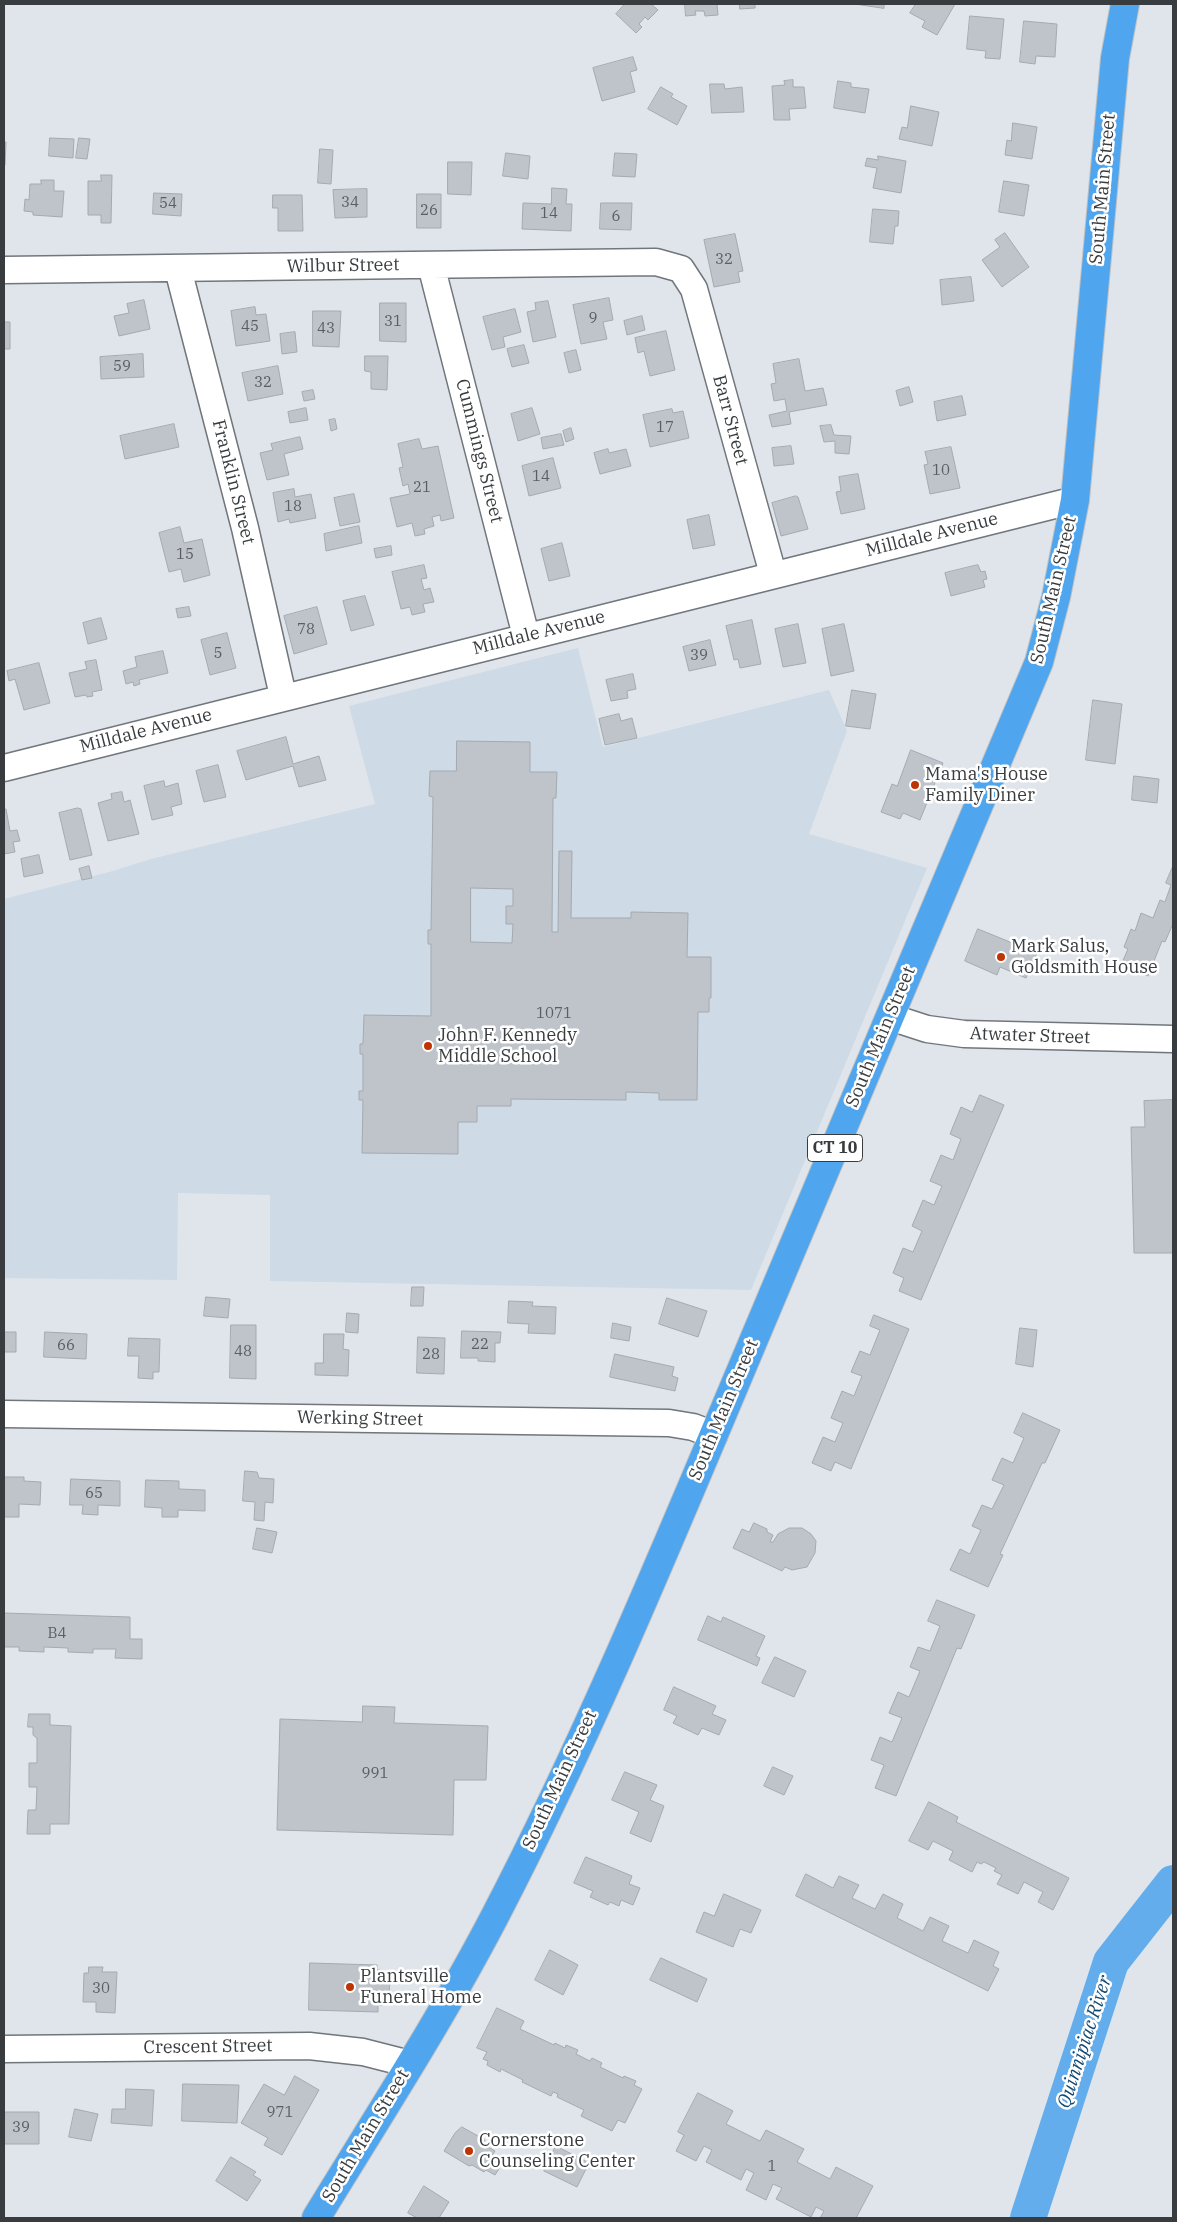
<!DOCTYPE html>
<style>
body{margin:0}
#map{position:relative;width:1177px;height:2222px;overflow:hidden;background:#dfe5eb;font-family:"IBM Plex Serif",serif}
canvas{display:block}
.frame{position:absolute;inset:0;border:5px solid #393c3e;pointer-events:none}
</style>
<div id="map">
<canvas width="1177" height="2222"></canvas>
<div class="frame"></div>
</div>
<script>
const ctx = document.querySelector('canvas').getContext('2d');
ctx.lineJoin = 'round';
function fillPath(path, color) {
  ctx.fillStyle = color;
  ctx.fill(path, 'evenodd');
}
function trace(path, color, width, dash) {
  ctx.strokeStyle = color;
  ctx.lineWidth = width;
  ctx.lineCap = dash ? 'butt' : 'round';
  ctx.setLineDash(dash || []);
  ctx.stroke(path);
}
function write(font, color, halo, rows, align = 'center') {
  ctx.font = font + ' "IBM Plex Serif",serif';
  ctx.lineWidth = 5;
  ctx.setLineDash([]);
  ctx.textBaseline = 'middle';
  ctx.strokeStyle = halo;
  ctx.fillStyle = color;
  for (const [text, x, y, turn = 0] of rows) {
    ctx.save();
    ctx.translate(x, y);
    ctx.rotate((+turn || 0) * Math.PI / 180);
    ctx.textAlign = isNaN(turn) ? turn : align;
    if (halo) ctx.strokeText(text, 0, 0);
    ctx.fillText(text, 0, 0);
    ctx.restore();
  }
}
fillPath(new Path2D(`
 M578 648 603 747 829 690 847 731 809 834 927 868 751 1290 270 1281V1195L178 1193 177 1280 4 1278V899L113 871 151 859 375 804 349 706Z`), '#cedae6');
trace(new Path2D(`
 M1028 2218 1111 1962 1173 1883`), '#63adec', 36);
const building = new Path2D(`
 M625 4H651L658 10 648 20 645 17 639 24 642 27 636 33 616 14Z
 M685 4H717L718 15 705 16 704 11H695L696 15 686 16Z
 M740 4H758H755V8L740 9Z
 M855 4H884V8Z
 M916 4H955L937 35 922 27 925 21 910 13Z
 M970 16 1004 19 1000 59 985 58 986 51 967 49Z
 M1024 21 1057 24 1055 57 1036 56 1035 64 1020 62Z
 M633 57 637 70 630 72 635 92 602 101 593 68Z
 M793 80V87H804L806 108 789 109 790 120H774L772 86 785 85 784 81Z
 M838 81 851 83V87L869 89 865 113 834 108Z
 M710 84H724L725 89 742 87 744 112 712 113Z
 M661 87 673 94 671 97 687 106 677 125 648 109Z
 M911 106 939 112 932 146 899 139 902 127 907 128Z
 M1013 123 1037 127 1032 159 1005 155 1007 140 1011 141Z
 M50 138 74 139 73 158 49 156Z
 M79 138 90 139 87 159 76 158Z
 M4 142H6L5 165H4Z
 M320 149 333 150 331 184 318 183Z
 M506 153 530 156 528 179 503 176Z
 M615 153 637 154 635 177 613 176Z
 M878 156 906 161 901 193 873 188 877 168 865 166 867 158 878 160Z
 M448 162H472L471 195 448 194Z
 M101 175H112L111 223H101V215H88V181H101Z
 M41 180H54V191H64L62 217 33 215V212L24 211 25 199 29 200 30 184H41Z
 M1004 181 1029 185 1024 216 999 212Z
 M552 188 567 189 566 204H572L571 231 522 229 523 203 551 204Z
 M367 189V217L335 218 333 190Z
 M154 193 182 194 181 216 153 214Z
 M417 194H441V228H417Z
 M273 195H302L303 231H278V208H273Z
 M601 203H632L631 230 600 229Z
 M873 209 899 211 898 226H895L893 244 870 242Z
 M1005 233 1029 267 1002 287 982 260 1000 247 995 240Z
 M735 234 743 271 738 272 740 282 714 287 704 240Z
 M971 277 974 301 942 305 940 280Z
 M609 298 613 320 603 322 607 339 581 344 573 305Z
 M144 300 150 329 119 336 114 316 129 313 127 304Z
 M548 301 556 337 533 342 527 312 536 310 535 303Z
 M380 303H406V342L380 341Z
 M255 307 256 315 266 314 270 341 236 346 231 311Z
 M515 309 521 332 503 337 505 347 492 350 483 317Z
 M313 311H341L339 347 313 346Z
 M642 316 645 330 627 335 624 321Z
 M4 322H10V349H4Z
 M666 331 675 370 650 376 644 351 638 353 635 338Z
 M295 332 297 352 282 354 280 334Z
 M524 345 529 363 512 367 507 349Z
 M576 350 581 370 569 373 564 353Z
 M143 354 144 377 101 379 100 357Z
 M365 356H388L387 390 371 389V372L365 371Z
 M799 359 805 391 823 388 827 405 789 412 791 424 772 427 769 415 787 411 785 399 774 401 771 384 776 383 773 364Z
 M278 366 283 394 248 401 242 373Z
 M909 387 913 402 900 406 896 391Z
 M313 390 315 399 304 401 302 392Z
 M962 396 966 415 937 421 934 402Z
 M306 408 308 420 290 423 288 412Z
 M532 408 540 434 518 441 511 414Z
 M672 409 673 413 683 411 689 438 650 447 643 415Z
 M335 419 337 429 331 431 329 420Z
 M174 424 179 447 125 459 120 436Z
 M831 425 834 435 851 436 849 454 835 453V441L824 442 820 426Z
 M571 428 574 439 566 442 563 431Z
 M561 434 564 445 543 449 541 438Z
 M300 437 303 449 284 454 289 475 267 480 260 453 273 450 271 444Z
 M419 439 422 449 438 446 454 518 441 521 440 515 432 517 434 526 424 529 425 534 415 536 412 523 397 527 390 498 410 494 408 484 403 486 399 468 403 467 398 444Z
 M791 446 794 464 774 466 772 448Z
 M951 447 960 488 930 494 924 465 928 464 925 452Z
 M608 449 609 453 626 449 631 466 600 474 594 453Z
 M553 458 561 488 529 496 522 466Z
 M858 474 865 509 841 514 836 492 841 491 839 477Z
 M294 489 295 497 311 494 316 518 290 523 289 519 278 522 273 493Z
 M354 494 360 522 340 526 334 498Z
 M796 496 798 497 808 529 781 536 772 503Z
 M709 515 715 545 693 549 687 520Z
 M359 526 362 543 326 551 324 534Z
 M180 527 184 543 202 539 210 575 184 582 181 569 169 572 159 533Z
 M562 543 570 576 549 581 541 549Z
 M391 546 392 555 376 558 374 549Z
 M424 565 427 578 421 579 424 590 430 588 434 602 423 604 425 612 412 615 410 607 401 609 392 572Z
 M978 565 981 572 985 571 987 579 983 580 985 587 951 596 945 573Z
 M365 596 374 625 351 631 343 601Z
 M189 607 191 616 178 618 176 609Z
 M317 607 327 644 294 654 284 616Z
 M101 618 107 639 88 644 83 623Z
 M752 620 761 664 740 668 738 659 734 660 726 626Z
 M798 624 806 663 783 667 775 629Z
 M844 624 854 671 831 676 822 629Z
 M227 633 236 668 210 675 201 640Z
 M710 640 716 665 689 671 683 647Z
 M163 651 168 673 139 680 140 684 134 686 133 682 126 684 123 671 137 667 135 657Z
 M96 660 102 690 92 692 93 696 87 697 86 695 75 697 69 673 87 669 85 662Z
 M39 663 50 703 24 710 15 679 9 681 7 671Z
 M633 674 636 689 627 691 628 698 611 701 606 680Z
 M852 690 876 694 870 729 846 726Z
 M1093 700 1122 704 1115 764 1086 760Z
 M619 714 621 721 632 718 637 738 605 745 599 719Z
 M286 737 293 764 319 756 326 780 299 787 293 766 246 780 237 751Z
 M457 741 530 742V772H557L556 798H553L552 932H558L559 851H572L571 918H631V912L688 913 687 957H711V998H709V1012H698L697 1100H659V1093L626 1092V1100L511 1099V1106H477V1122H458V1154L362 1153 363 1100H359V1091H363V1054H360V1044H363L364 1015 431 1016V944H428V930H431L433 797 429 796 430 771H456ZM471 888 513 889V906H506V924H513L512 943 471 942Z
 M911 750 943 763 920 820 903 813 900 819 881 812 892 784 897 786Z
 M218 765 226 797 204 802 196 771Z
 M1134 776 1159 779 1157 803 1132 800Z
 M164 781 165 787 178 783 182 804 171 807 173 815 152 820 144 786Z
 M122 792 124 802 130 800 139 834 108 841 98 803 112 799 111 794Z
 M78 808 81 809 92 855 70 860 59 813Z
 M4 809H6L10 831 17 830 20 841 13 842 15 852 4 854Z
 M39 855 43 873 24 877 21 859Z
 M89 866 92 878 82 880 79 869Z
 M1173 866V926H1172L1165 942 1162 941 1148 976 1121 965 1128 949 1124 947 1131 929 1135 931 1141 913 1153 918 1160 900 1165 902 1171 885 1166 883Z
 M978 929 1037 953 1026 978 1000 967 997 975 965 961Z
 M980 1095 1004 1105 921 1300 899 1291 904 1278 893 1273 903 1248 913 1252 922 1231 912 1226 923 1200 934 1205 942 1186 930 1181 941 1155 953 1160 961 1139 950 1134 961 1107 972 1112Z
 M1173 1100V1253H1134L1131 1127H1145L1144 1101Z
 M412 1287H424L423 1306H411Z
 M206 1297 230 1299 228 1318 204 1316Z
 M667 1298 707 1311 698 1337 659 1324Z
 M509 1301 533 1302 532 1306 556 1307 555 1334 528 1333 529 1324 508 1323Z
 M347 1313 359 1314 358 1333 346 1332Z
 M874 1315 909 1329 851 1469 835 1462 831 1471 812 1463 823 1437 835 1442 843 1423 831 1418 842 1391 854 1396 862 1376 851 1372 860 1351 870 1355 880 1330 870 1326Z
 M613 1323 631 1327 629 1341 611 1338Z
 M231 1325H256V1379L230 1378Z
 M1020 1328 1037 1330 1033 1367 1016 1364Z
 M462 1331 501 1332 500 1343H495V1362L478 1361V1358H461Z
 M4 1332H16V1352H4Z
 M45 1332 87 1334 86 1359 44 1357Z
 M324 1334H344L343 1349 349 1350 348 1376 315 1375V1363H323Z
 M418 1337 445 1338 444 1374 417 1373Z
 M129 1338 160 1339 159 1372H153V1379L138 1378 139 1356H128Z
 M615 1354 674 1367 672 1376 678 1378 675 1391 610 1377Z
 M1023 1413 1060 1430 1045 1463H1042L1000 1554 1003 1555 988 1587 950 1570 960 1549 970 1554 981 1530 972 1526 982 1505 992 1509 1004 1485 992 1480 1002 1458 1013 1463 1024 1438 1014 1433Z
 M245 1471 257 1472 259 1478 274 1479 273 1503 265 1502 264 1521 254 1520 255 1502 243 1501Z
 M4 1477H24V1481L41 1482 40 1505 19 1504V1517H4Z
 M71 1479 120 1481V1506L98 1505V1515L82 1514 83 1505H70Z
 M146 1480 179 1481V1489L205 1490V1511L178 1510V1517H162V1508L145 1507Z
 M754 1523 767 1529V1532L773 1535 770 1542H773L778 1534 789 1528H802L811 1534 816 1541 815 1553 807 1567 792 1570 785 1567 782 1571 733 1548 742 1529 749 1532Z
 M257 1528 277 1532 272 1553 253 1549Z
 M937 1600 975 1615 961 1649 957 1648 896 1796 875 1788 884 1765 871 1760 880 1737 892 1742 902 1718 889 1713 898 1692 909 1697 920 1671 910 1667 918 1647 930 1651 940 1626 928 1621Z
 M4 1613 130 1617V1639H142V1659L115 1658 116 1649H93V1653L68 1652V1648L44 1647V1652L19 1651V1647H4Z
 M708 1616 721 1622 723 1617 765 1636 756 1656 760 1658 757 1666 698 1640Z
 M775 1657 806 1671 794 1697 762 1683Z
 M674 1687 716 1706 712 1714 726 1720 719 1735 702 1728 698 1735 673 1723 677 1716 664 1710Z
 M363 1706 395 1707 394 1723 488 1726 486 1780H454L453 1835 277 1830 280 1719 362 1722Z
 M29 1714H50V1725L71 1726 69 1824H50V1834H27L28 1810H36L37 1787H29V1763H37V1738L33 1735V1727H28Z
 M773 1767 793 1776 784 1795 764 1786Z
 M625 1772 657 1785 650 1800 664 1806 651 1842 630 1833 639 1812 612 1800Z
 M929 1802 958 1817 956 1822 1069 1878 1053 1910 1038 1902 1043 1892 1024 1882 1018 1894 997 1884 1002 1875 994 1871 996 1868 984 1862 981 1864 977 1862 972 1872 949 1860 953 1851 933 1841 928 1850 909 1841Z
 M586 1857 632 1876 629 1884 640 1888 633 1905 621 1900 619 1906 610 1902 608 1905 590 1897 593 1891 574 1883Z
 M806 1874 833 1888 839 1876 859 1885 852 1898 875 1909 883 1894 903 1904 897 1918 923 1931 930 1917 949 1926 942 1941 968 1953 974 1940 999 1952 993 1966 999 1969 988 1991 796 1896Z
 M724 1894 761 1910 751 1933 740 1929 733 1947 696 1932 704 1912 714 1916Z
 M550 1950 578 1965 563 1995 535 1980Z
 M661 1958 707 1979 697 2002 650 1980Z
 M310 1963 377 1965V1970H383V1981H390L389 1993H383V2005H378V2012L309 2010Z
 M89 1967H103L102 1972H117L115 2013 96 2012V2002H83L84 1973H88Z
 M497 2008 524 2021 520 2029 554 2045 555 2043 565 2048 566 2045 578 2050 576 2054 590 2061 592 2058 602 2063 600 2067 623 2078 624 2076 636 2081 634 2085 642 2089 625 2123 618 2120 612 2131 581 2116 584 2110 557 2097 558 2094 553 2092 551 2096 522 2082 523 2080 501 2069 500 2072 487 2065 488 2061 483 2059 487 2052 477 2048Z
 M295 2076 319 2090 282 2155 264 2145 268 2138 241 2123 264 2084 284 2095Z
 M183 2084 239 2085 237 2123 182 2121Z
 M126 2089 154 2090 152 2126 111 2123 112 2109H125Z
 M698 2093 733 2111 726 2124 760 2141 766 2130 804 2149 797 2162 830 2179 836 2167 873 2186 856 2218H820L824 2211 816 2207 811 2217 776 2199 782 2188 773 2184 766 2200 746 2190 754 2173 746 2169 741 2180 706 2162 712 2150 704 2146 696 2161 676 2151 684 2135 678 2132Z
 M75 2109 98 2114 91 2141 69 2137Z
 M4 2112H39V2144H4Z
 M462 2127 485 2140 483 2144 495 2151 491 2157 502 2164 495 2175 486 2170 484 2172 472 2165 469 2166 444 2151 455 2133Z
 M556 2146 589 2163 577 2187 544 2171Z
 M231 2157 256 2172 253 2175 261 2180 247 2201 216 2181Z
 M424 2186 449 2202 439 2218H417L408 2213Z`);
fillPath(building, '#bec4ca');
trace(building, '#a4aaaf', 1);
const minor = new Path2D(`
 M431 265 526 636
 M178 269 245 528 283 696
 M4 270 656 262 681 269 694 289 773 574
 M4 768 1075 500
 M890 1017 927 1029 964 1034 1173 1039
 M4 1414 669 1423 693 1427 714 1435
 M4 2049 309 2046 363 2052 410 2064`);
const highway = new Path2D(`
 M316 2218C377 2118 442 2018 496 1914 589 1735 666 1548 744 1363 843 1130 941 896 1039 662L1056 597 1075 500 1115 58 1125 4`);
trace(minor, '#71767c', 29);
trace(highway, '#c0c1c1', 30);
trace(minor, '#fff', 26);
trace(highway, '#50a6ee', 28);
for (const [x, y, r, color] of [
 [915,785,5,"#be3503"],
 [1001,957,5,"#be3503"],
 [428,1046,5,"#be3503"],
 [350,1987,5,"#be3503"],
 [469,2151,5,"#be3503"]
]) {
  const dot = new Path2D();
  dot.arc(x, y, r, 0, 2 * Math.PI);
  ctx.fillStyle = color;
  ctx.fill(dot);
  trace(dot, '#fff', 2);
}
write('15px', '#5a5e61', null, [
 ["34",350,203],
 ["54",168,204],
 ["26",429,211],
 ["14",549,214],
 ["6",616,217],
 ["32",724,260],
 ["9",593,319],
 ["31",393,322],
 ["45",250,327],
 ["43",326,329],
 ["59",122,367],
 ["32",263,383],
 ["17",665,428],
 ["10",941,471],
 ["14",541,477],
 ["21",422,488],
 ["18",293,507],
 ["15",185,555],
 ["78",306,630],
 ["5",218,654],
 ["39",699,656],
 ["1071",554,1014],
 ["22",480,1345],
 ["66",66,1346],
 ["48",243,1352],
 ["28",431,1355],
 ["65",94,1494],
 ["B4",57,1634],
 ["991",375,1774],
 ["30",101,1989],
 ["971",280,2113],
 ["39",21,2128],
 ["1",772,2167]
]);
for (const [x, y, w] of [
 [835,1148,55]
]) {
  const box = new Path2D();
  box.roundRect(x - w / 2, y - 13.5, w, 27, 4);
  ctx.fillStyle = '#fff';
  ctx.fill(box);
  trace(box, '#393c3e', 1);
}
write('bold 16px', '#393c3e', null, [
 ["CT 10",835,1148]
]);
write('18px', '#393c3e', '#fff', [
 ["South Main Street",1103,189,-85],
 ["Wilbur Street",343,266,-1],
 ["Barr Street",730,420,75],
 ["Cummings Street",479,451,76],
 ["Franklin Street",233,482,76],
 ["Milldale Avenue",932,535,-14],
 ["South Main Street",1054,590,-77],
 ["Milldale Avenue",539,633,-14],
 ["Milldale Avenue",146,731,-14],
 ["Atwater Street",1030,1036,2],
 ["South Main Street",881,1037,-67],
 ["South Main Street",724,1410,-67],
 ["Werking Street",360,1419,1],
 ["South Main Street",560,1780,-65],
 ["Crescent Street",208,2047,-1],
 ["South Main Street",366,2136,-59]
]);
write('18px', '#393c3e', '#fff', [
 ["Mama's House",925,775],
 ["Family Diner",925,796],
 ["Mark Salus,",1011,947],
 ["Goldsmith House",1011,968],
 ["John F. Kennedy",438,1036],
 ["Middle School",438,1057],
 ["Plantsville",360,1977],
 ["Funeral Home",360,1998],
 ["Cornerstone",479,2141],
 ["Counseling Center",479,2162]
], 'left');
write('italic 19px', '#124972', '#fff', [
 ["Quinnipiac River",1085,2042,-72]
]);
</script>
